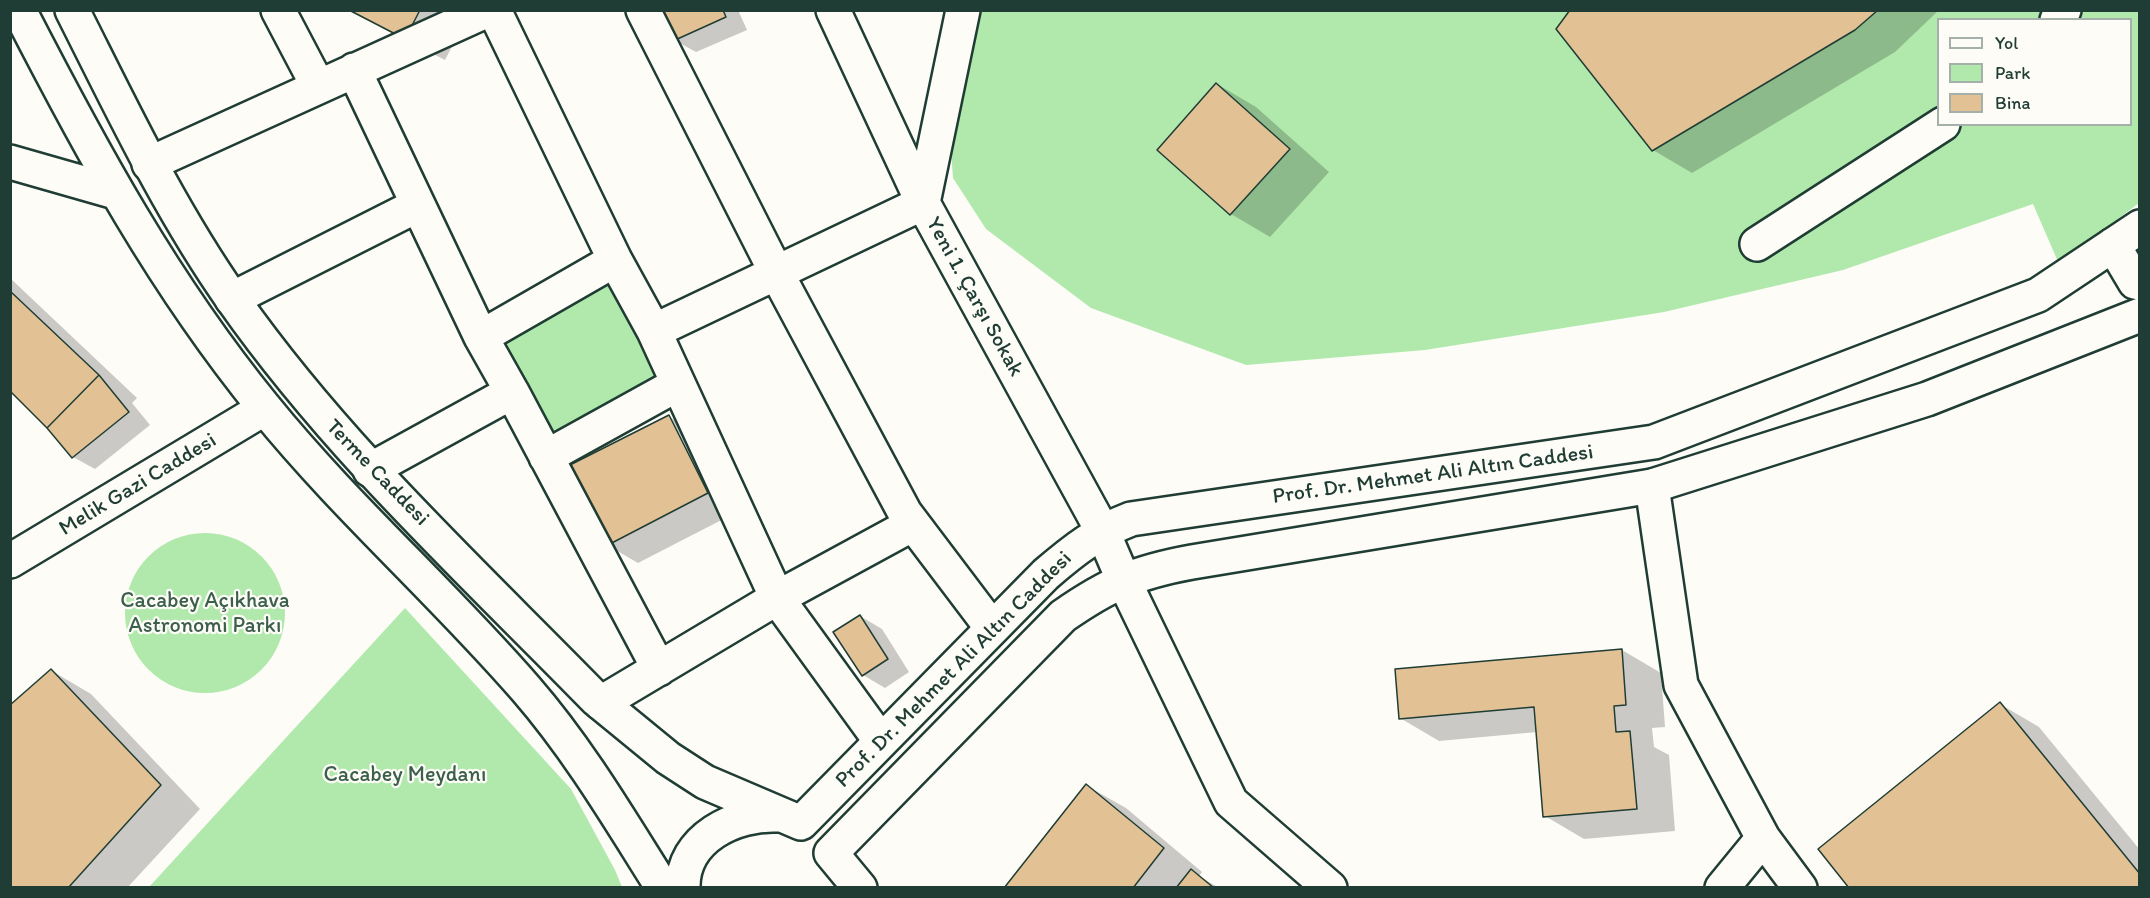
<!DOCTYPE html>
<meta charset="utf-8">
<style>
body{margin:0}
#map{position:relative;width:2150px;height:898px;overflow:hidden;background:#fdfcf7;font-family:Itim,sans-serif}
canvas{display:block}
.frame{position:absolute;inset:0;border:12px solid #1f3d34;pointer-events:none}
.legend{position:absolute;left:1937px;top:18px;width:195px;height:108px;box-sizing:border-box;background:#fdfcf7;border:2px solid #a4b0a9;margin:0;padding:8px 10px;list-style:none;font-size:18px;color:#1f3d34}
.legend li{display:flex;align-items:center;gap:12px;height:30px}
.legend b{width:30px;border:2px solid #a4b0a9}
</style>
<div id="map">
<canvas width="2150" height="898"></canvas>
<div class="frame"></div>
<ul class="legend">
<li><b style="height:8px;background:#fdfcf7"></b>Yol</li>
<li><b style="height:16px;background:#b1e9ad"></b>Park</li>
<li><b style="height:16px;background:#e2c195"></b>Bina</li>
</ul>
</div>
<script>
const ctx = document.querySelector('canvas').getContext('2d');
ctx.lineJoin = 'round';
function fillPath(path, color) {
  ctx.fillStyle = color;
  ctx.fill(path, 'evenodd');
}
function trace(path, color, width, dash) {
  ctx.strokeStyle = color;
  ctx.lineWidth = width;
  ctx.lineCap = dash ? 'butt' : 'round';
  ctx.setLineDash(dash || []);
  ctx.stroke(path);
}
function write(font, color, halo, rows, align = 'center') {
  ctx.font = font + ' Itim,sans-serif';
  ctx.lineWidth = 4.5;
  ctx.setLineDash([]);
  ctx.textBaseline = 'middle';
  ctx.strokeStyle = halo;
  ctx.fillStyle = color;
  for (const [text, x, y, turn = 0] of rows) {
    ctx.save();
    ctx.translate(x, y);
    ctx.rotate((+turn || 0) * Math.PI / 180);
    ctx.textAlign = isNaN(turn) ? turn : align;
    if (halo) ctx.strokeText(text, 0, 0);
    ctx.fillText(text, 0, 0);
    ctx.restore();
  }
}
fillPath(new Path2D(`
 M950 11H2139V203L2059 264 2033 204 1843 270 1664 312 1425 350 1246 365 1091 308 986 229 953 178 949 123ZM1938 20H2130V124H1938Z
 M615 260 678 384 546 457 481 337Z
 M125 613a80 80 0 1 1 160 0a80 80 0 1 1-160 0Z
 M405 608 571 789 615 870 622 887H149Z`), '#b1e9ad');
fillPath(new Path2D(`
 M347 10H471L445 60Z
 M661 10H738L747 30 696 52 674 40Z
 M1572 10H1939L1895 52 1692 173 1653 150Z
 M1217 84 1256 107 1329 172 1270 237 1231 214 1159 149Z
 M10 278 137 398 132 403 150 425 95 469 73 457 10 389Z
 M668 416 700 435 739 511 638 563 607 545Z
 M860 616 882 629 909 672 885 688 863 675Z
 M1622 650 1661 673 1665 727 1652 728 1654 747 1669 755 1675 831 1584 839 1545 816 1537 732 1439 741 1400 718Z
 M52 671 91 694 200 809 127 888H10Z
 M2000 704 2039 727 2140 850V888Z
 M1087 786 1126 808 1202 872 1199 876 1219 888H1006Z`), '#0003');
const building = new Path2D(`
 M349 10H420L405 39Z
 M659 10H723L726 17 673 41Z
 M1570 10H1878L1855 30 1652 151 1556 29Z
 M1216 83 1290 149 1230 215 1157 150Z
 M10 291 99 375 47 428 10 391Z
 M99 375 129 412 72 458 47 428Z
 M669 415 708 493 606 546 566 467Z
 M860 615 888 659 862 676 833 632Z
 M1622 649 1626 705 1614 706 1616 732 1630 731 1637 809 1543 817 1534 707 1399 719 1395 669Z
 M51 669 161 785 68 888H10V705Z
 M2000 702 2140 874V888H1849L1818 849Z
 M1086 784 1164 848 1133 888H1004Z
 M1191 869 1214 888H1176Z`);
fillPath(building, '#e2c195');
trace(building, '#1f3d34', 1.5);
const street = new Path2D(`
 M278 10 318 86
 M494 10 615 260 654 331 777 598 880 740
 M643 10 776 272 905 513 992 628
 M833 10 923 203 1102 530 1123 579 1231 802 1330 888
 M2057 20 2064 10
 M354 70 481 337 512 392 370 470
 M149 164 488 10
 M1757 244 1943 124
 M2113 245 2135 282 2140 283
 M232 299 416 206
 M654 331 923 203 963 10
 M481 337 615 260
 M512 392 659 669
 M546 457 678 384
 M1652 486 1681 685 1763 838
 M601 703 777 598 913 524
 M1722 888 1763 838 1800 888`);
const secondary = new Path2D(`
 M19 10C92 152 163 283 264 407 345 507 442 592 526 689 579 750 620 820 663 888
 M72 10C122 109 169 209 233 300 337 448 470 570 596 699L668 758 705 782 801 823 1046 574C1074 550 1097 532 1131 519L1654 442 2038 295 2140 227
 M10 162 115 192
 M10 561 265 408
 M683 888C682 838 735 813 778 815
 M860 888 831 853 1063 616C1109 584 1137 572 1192 562L1652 486 1927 399 2140 315`);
trace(street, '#1f3d34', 38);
trace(secondary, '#1f3d34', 38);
trace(street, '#fdfcf7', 33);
trace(secondary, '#fdfcf7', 33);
write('22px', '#1f3d34', '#fdfcf7', [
 ["Yeni 1. Çarşı Sokak",974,297,61],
 ["Terme Caddesi",377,473,46],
 ["Prof. Dr. Mehmet Ali Altın Caddesi",1433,475,-8],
 ["Melik Gazi Caddesi",138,485,-31],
 ["Prof. Dr. Mehmet Ali Altın Caddesi",954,670,-45]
]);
write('22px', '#3c5f4c', '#fdfcf7', [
 ["Cacabey Açıkhava",205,601],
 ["Astronomi Parkı",205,626],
 ["Cacabey Meydanı",405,775]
]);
</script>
